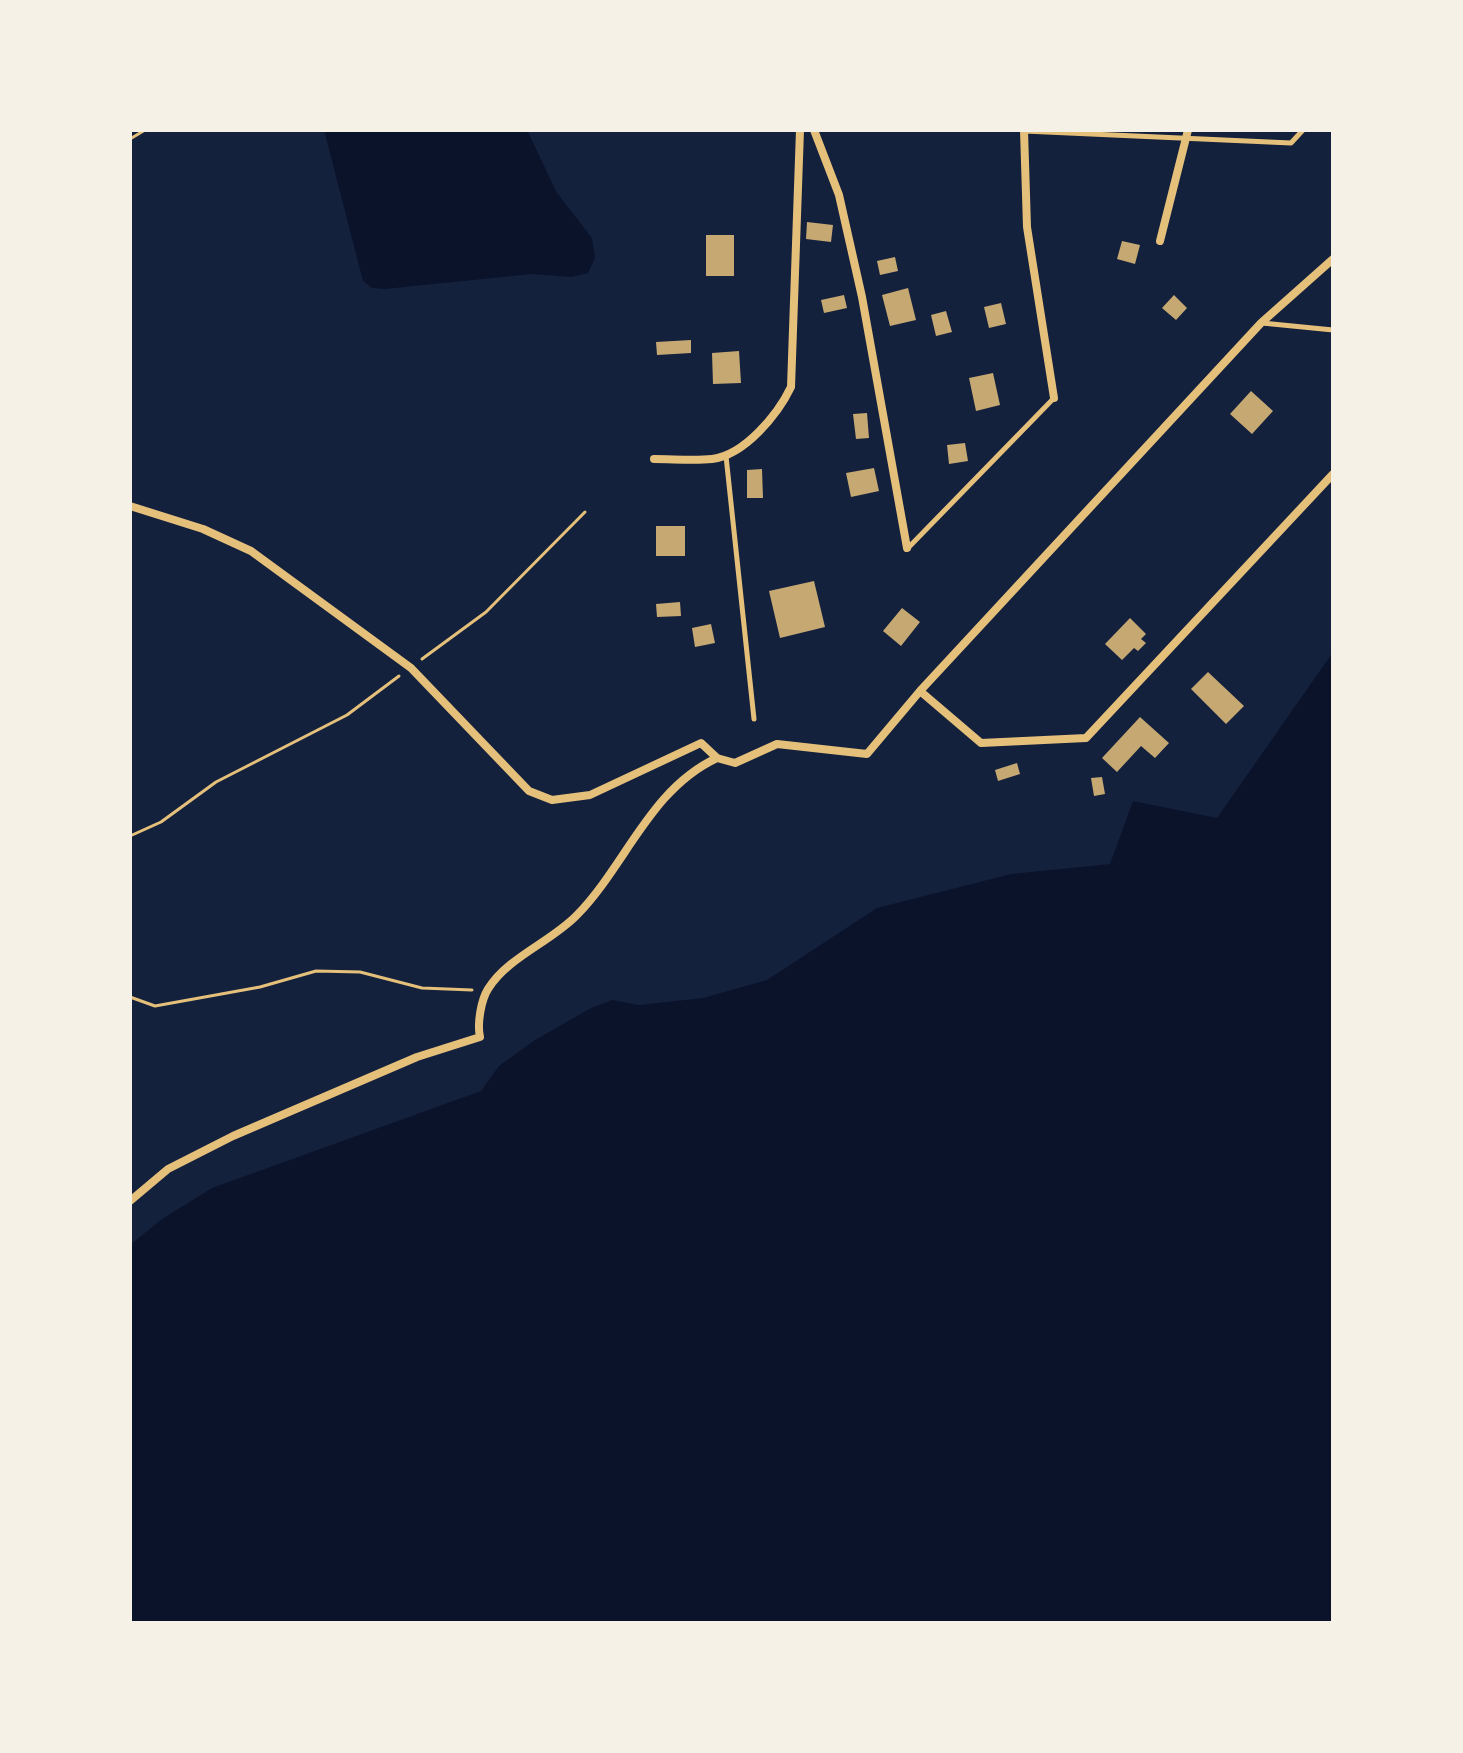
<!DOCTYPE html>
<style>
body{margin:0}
#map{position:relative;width:1463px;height:1753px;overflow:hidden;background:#14213d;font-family:"PT Serif",serif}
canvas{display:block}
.frame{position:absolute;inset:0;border:132px solid #f6f1e7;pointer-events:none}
</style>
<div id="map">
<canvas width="1463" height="1753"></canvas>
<div class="frame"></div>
</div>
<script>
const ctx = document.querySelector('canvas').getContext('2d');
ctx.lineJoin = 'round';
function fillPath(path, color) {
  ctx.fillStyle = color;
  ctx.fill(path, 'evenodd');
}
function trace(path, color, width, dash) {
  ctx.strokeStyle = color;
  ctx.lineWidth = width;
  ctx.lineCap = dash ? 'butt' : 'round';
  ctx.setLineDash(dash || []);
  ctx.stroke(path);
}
fillPath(new Path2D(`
 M527 130 557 193 592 238 595 258 588 273 572 277 532 274 385 289 372 288 363 281 324 130Z
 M1333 652V1623H130V1245L162 1219 212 1188 481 1091 499 1066 535 1040 591 1008 612 1000 639 1005 703 998 767 980 877 908 1011 874 1110 864 1133 801 1217 818Z`), '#0b132b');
fillPath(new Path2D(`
 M807 222 833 225 831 242 806 239Z
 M706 235H734V276H706Z
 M1122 241 1140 245 1135 264 1117 259Z
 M895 257 898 271 880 275 877 261Z
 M908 288 916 320 890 326 882 295Z
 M844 295 847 308 824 313 821 300Z
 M1174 295 1187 308 1176 320 1162 308Z
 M1001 303 1006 324 989 328 984 307Z
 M946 311 952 332 936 336 931 315Z
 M691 340V353L657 355 656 342Z
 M739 351 741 383 713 384 712 353Z
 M993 373 1000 405 976 411 969 378Z
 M1251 391 1273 411 1252 434 1230 414Z
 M867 413 869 438 856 439 853 414Z
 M965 443 968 461 949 464 947 445Z
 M874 468 879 491 851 497 846 473Z
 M762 469 763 498H747V470Z
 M656 526H685V556H656Z
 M814 581 825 627 780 638 769 591Z
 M680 602 681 616 657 617 656 604Z
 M902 608 920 622 901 646 883 631Z
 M1130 618 1146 634 1141 639 1146 643 1138 651 1134 648 1122 660 1105 644Z
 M711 624 715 643 695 647 692 628Z
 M1208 672 1244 706 1226 724 1191 689Z
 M1140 717 1169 743 1155 758 1141 746 1117 772 1102 758Z
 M1017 763 1020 774 998 781 995 770Z
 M1102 777 1105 794 1094 796 1091 778Z`), '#c6a872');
trace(new Path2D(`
 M130 139 145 130
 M422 659 486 612 585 512
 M130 836 161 822 216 782 347 715 399 676
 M130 997 155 1006 260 987 316 971 360 972 422 988 472 990`), '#e5c07b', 3);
trace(new Path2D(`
 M1024 131 1291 143 1303 130
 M1262 323 1333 330
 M726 456 754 719
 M908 548 1054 398`), '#e5c07b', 5);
trace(new Path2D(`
 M814 130 839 195 862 297 907 548
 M1024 130 1027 227 1054 398
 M1160 241 1188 130
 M654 459C673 459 694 461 712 459 745 455 778 414 791 387L800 130
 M130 506 203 529 251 551 411 668 529 791 552 800 590 795 701 743 717 758 735 763 777 744 867 754 920 691 981 743 1086 738 1333 474
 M920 691 1261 323 1333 259
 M130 1201 168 1169 233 1136 417 1057 480 1037C477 1024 481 1000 488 989 508 957 551 942 577 915 626 865 650 789 717 758`), '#e5c07b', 8);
</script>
